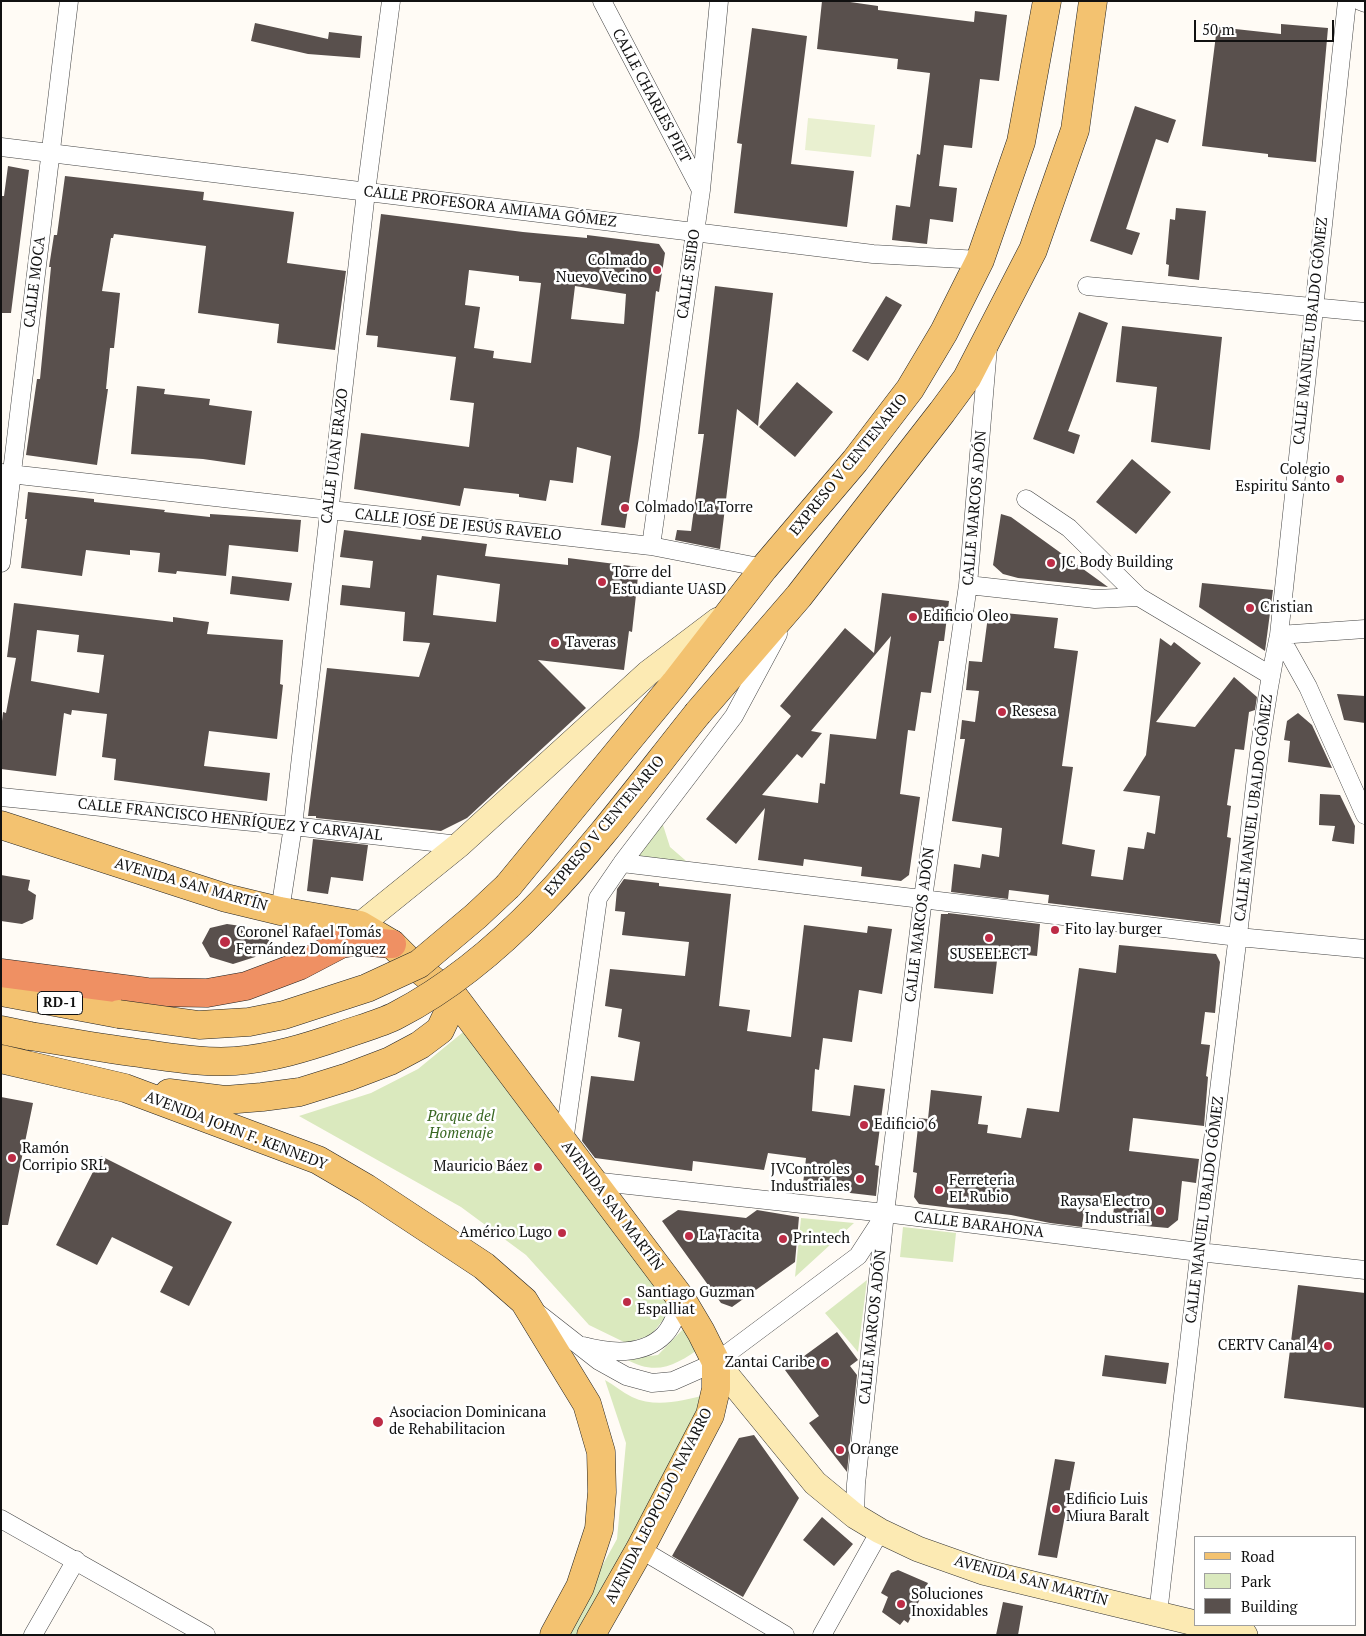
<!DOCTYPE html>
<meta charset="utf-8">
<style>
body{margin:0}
#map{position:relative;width:1366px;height:1636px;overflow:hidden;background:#fffbf5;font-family:"PT Serif",serif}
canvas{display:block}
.frame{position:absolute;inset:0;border:2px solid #111;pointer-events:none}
.legend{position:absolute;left:1194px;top:1536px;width:162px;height:90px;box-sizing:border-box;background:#fff;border:1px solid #a0a0a0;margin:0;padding:6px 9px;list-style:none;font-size:15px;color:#111}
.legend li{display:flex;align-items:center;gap:10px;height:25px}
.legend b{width:25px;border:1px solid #a0a0a0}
.scale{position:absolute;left:1194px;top:20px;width:140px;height:22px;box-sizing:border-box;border:2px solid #111;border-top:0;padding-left:6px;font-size:15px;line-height:18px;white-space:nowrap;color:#111;-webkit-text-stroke:4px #fff;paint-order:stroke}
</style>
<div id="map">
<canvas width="1366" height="1636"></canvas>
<div class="frame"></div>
<ul class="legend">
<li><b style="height:6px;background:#f3c270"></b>Road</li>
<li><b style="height:14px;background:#dae9be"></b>Park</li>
<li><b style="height:14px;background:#59504d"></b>Building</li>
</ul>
<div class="scale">50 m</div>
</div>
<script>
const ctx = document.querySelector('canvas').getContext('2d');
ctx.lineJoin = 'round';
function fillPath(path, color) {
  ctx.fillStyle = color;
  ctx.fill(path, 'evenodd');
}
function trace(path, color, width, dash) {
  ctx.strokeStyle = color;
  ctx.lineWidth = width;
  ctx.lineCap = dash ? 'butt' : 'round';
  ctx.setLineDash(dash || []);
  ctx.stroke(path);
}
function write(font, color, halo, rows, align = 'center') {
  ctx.font = font + ' "PT Serif",serif';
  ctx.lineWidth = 5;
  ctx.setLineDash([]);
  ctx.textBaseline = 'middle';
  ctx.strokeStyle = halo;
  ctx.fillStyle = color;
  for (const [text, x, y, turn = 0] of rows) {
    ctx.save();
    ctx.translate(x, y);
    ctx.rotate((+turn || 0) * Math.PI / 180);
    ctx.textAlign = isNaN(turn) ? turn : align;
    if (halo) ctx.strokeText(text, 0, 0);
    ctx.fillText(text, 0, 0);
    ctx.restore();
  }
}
fillPath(new Path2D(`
 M662 822 670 847 692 866 633 858Z
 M473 1024 670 1295 667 1315 651 1335 626 1343 589 1325 526 1255 461 1207 299 1116 371 1093 418 1069Z
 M801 1218 854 1223 795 1277Z
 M903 1227 956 1233 953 1262 900 1257Z
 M867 1280 858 1352 825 1313Z
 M687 1325 703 1346C676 1365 657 1377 626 1359L658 1355Z
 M605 1380C614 1385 622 1392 632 1397 655 1408 682 1401 705 1395L591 1635H564L617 1539 626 1443Z`), '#dae9be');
fillPath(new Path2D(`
 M808 118 875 125 871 157 805 150Z`), '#e9f0d0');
fillPath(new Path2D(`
 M822 1H843L878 6V10L974 22 975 11 1007 15 999 81 980 79 972 148 944 145 939 186 957 188 953 222 930 219 927 244 892 240 896 205 910 207 917 154 920 155 930 73 897 69 898 59 817 49Z
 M255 23 328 39 329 32 362 36 360 58 308 54 251 41Z
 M1281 24 1328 28 1316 162 1268 157V154L1202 146 1217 27 1281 34Z
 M752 28 807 36 791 164 854 171 847 227 734 213 742 144 737 143Z
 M1135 106 1176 120 1168 143 1156 139 1126 229 1140 233 1132 255 1090 241Z
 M8 166 29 170 11 313H1V196H4Z
 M65 176 204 192 203 200 294 212 287 263 346 271 335 350 277 343 279 324 198 313 206 246 114 234 113 238H111L102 291 120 293 114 348H110L106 389H108L97 465 26 455 37 379H40L51 267H49L54 235H57Z
 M1176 208 1206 211 1199 280 1168 276 1169 265 1166 264 1170 219 1175 220Z
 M381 214 523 232 587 238V235L659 244 665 253 659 292 656 291 639 437 625 528 601 525 611 456 577 447 573 483 550 480 546 501 519 497V494L464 488 460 506 354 489 361 433 469 447 474 403 450 400 456 357 377 347 378 336 366 335ZM469 270 519 276V281L541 283 531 363 493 358 494 351 474 348 480 307 465 305ZM575 286 626 294 624 324 571 319Z
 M715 286 773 293 758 426 737 409 720 549 675 540 677 530 691 531 704 434H698Z
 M886 296 902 305 868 361 852 351Z
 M1079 312 1108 323 1068 431 1080 435 1074 454 1033 439Z
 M1122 326 1222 337 1210 450 1151 442 1157 387 1116 382Z
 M797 382 833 412 795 457 759 427Z
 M137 386 165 389 164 394 210 399 209 405 252 411 245 465 203 459 131 454Z
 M1132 459 1171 492 1136 534 1096 502Z
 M28 492 94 499V502L165 510 164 512 210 517V514L301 520 298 552 229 545 226 576 177 571 176 574 158 572 160 553 130 550V555L86 550 82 576 21 568 27 519H25Z
 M1001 514 1011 517 1108 587 1018 578 1003 574 993 565Z
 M344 530 421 540 422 536 487 544 485 556 568 565V558L639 567 632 632 629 631 624 670 538 660 586 708 467 818 441 831 316 818V816H308L327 668 419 677 430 643 403 641 405 612 340 605 342 585 370 588 373 561 340 557ZM437 575 500 584 496 622 433 615Z
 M232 576 292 583 289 601 230 594Z
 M1202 583 1273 590 1265 651 1199 607Z
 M882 593 949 601 944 641H939L931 693 921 692 915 731 908 730 900 794 920 797 909 875 901 881 861 876 862 867 804 859 803 866 758 860 765 808 736 844 706 819 791 716 780 706 845 628 874 653ZM891 636 876 739 830 734 825 784 820 783 818 803 762 795 797 754 802 758 822 733 811 731Z
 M14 603 173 622V617L209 622 207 634 283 640 280 684 283 685 277 739 209 731 204 766 270 773 267 801 114 780 116 759 102 757 107 714 72 710 71 715 64 713 56 776 1 769V730L3 712 6 713 16 658 7 657ZM37 630 79 635 77 652 104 655 99 693 31 681Z
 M993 612 1058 618 1054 648 1078 651 1062 766 1073 767 1062 844 1095 850 1091 876 1123 880 1128 847 1144 849 1147 832 1155 834 1160 796 1123 791 1146 755 1160 638 1171 646 1174 642 1201 663 1156 722 1195 727 1234 677 1257 697 1255 710 1249 712 1244 750 1235 749 1227 805 1231 806 1227 837 1231 838 1220 924 1048 903 1049 895 1009 890 1008 899 951 892 954 864 980 868 982 854 999 857 1002 828 952 821 965 739H960L962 720 975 722 979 691 966 690 969 661 982 662 988 616Z
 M1337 694 1365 696V723L1344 720Z
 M1298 713 1312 725 1332 768 1288 762 1290 741 1284 740 1287 721Z
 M1320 794 1340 795 1355 826 1354 844 1332 841 1335 826 1319 825Z
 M313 839 368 845 363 881 331 877 328 894 307 891Z
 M1 875 30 880 28 890 36 895 33 919 22 924 1 921Z
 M624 879 659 883V886L731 894 719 1006 750 1010 747 1031 791 1037 804 925 867 933 868 926 892 929 882 994 859 990 852 1042 823 1038 819 1070 815 1069 812 1111 850 1116 854 1085 885 1089 875 1165 879 1166 876 1196 833 1191 836 1189 803 1184 806 1158 768 1153 764 1170 693 1161 692 1171 595 1158 582 1141 591 1076 634 1081 640 1042 618 1037 622 1009 605 1006 610 969 685 976 689 942 622 935 625 912 615 911 617 889Z
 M948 913 1040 924 1037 956 998 952 993 994 934 988 941 914H948Z
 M227 924 248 927 277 945 262 948 255 957 233 964 210 957 202 943 210 928Z
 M1119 945 1216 954 1220 962 1215 1013 1205 1012 1201 1044 1210 1045 1206 1076 1208 1077 1204 1126 1133 1118 1129 1151 1199 1159 1196 1183 1182 1181 1178 1220 1168 1228 1112 1223 1114 1207 1085 1203 1082 1227 1050 1223 1011 1215 919 1204 914 1197 917 1173 913 1172 919 1118 928 1119 931 1090 982 1096 978 1124 988 1125 987 1133 1021 1138 1027 1108 1059 1112 1079 968 1116 973Z
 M1 1097 33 1103 8 1225H1Z
 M101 1156 232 1222 189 1306 160 1292 173 1267 112 1237 97 1265 56 1245Z
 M678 1210 746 1218 757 1210 799 1217 795 1262 732 1307 721 1303 662 1221Z
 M1298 1285 1365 1293V1408L1284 1398Z
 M837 1332 858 1360 850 1366 857 1375 847 1472 809 1423 819 1416 785 1370Z
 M1105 1355 1169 1363 1166 1384 1102 1376Z
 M754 1435 799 1498 743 1597 672 1556 739 1438Z
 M1055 1459 1075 1462 1057 1558 1038 1555Z
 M822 1517 853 1544 834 1566 803 1540Z
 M898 1570 928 1583 908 1623 904 1620 900 1625 882 1612 888 1597 881 1593 891 1573Z
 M1003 1602 1023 1606 1018 1635H996Z`), '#59504d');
const street = new Path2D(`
 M602 1 701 190
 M1360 1 1365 3
 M1 147 873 254 980 260
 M1087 286 1365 312
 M1 473 651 546 764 568
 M1026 499 1069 528 1139 597
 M651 546 701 190 719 1
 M1 563 69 1
 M968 585 1095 599 1139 597 1270 675
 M1365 629 1279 635 1308 687 1365 815
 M1 797 293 826 459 845
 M622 863 1238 937 1365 949
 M280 911 293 826 366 192 391 1
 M564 1142 598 898 622 863 734 716 778 634
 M592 1181 885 1213 1199 1252 1365 1270
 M539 1314 599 1361 626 1376 652 1383 673 1381 716 1362 858 1256 884 1216
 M583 1346C609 1353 643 1356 664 1335 673 1326 677 1312 682 1300
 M855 1516 856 1484 885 1213 923 898 968 585 988 347
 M1 1519 206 1635
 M640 1549 785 1635
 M1158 1614C1182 1396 1208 1177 1235 959 1249 851 1256 742 1279 635L1347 1
 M33 1635 76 1560
 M822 1635 880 1531`);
const secondary = new Path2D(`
 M360 925 459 845 648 673 718 620
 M716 1362 815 1483 855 1516 880 1531 918 1549 983 1572 1195 1623
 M1203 1625 1245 1635`);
const primary = new Path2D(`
 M698 713 799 596 942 412 967 378 1033 250 1075 130 1093 1
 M1 825 226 898 280 911 360 925 392 944 409 961 455 998 682 1300 701 1332 716 1362V1389L710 1415 640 1549 591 1635
 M508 886 675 683 764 568 855 461 910 389 944 332 980 260 1021 142 1047 1
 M1 992 119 1014
 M1 1030 30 1036
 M1 1059 125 1088 318 1160 366 1188 484 1266 524 1301 587 1404 601 1452 602 1492 599 1529 580 1587 554 1635
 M169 1093 225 1100 262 1097 300 1092 348 1077 390 1061 420 1045 440 1030 455 998`);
const highway = new Path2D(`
 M1 973 147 992 207 993 246 986 299 966 341 944 359 941 392 944`);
trace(street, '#444', 19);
trace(secondary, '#333', 26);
trace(primary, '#222', 29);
trace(highway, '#222', 29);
trace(street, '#fff', 18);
trace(secondary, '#fceab3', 25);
trace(primary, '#f3c270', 28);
trace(highway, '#ef9063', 28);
const primaryBridge = new Path2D(`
 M119 1014 199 1025 249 1022 284 1015 367 988 419 964 476 916 508 886
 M30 1036C68 1042 107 1049 146 1054 175 1058 205 1063 235 1061 272 1058 305 1048 340 1036 359 1029 380 1024 397 1015 523 950 612 820 698 713`);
trace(primaryBridge, '#222', 29, []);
trace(primaryBridge, '#f3c270', 28);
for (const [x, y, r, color] of [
 [657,270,5,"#bd2c46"],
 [1340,479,5,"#bd2c46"],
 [625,508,5,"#bd2c46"],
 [1051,563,5,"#bd2c46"],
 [602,582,5,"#bd2c46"],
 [1250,608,5,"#bd2c46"],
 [913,617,5,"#bd2c46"],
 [555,643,5,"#bd2c46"],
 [1002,712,5,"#bd2c46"],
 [1055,930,5,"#bd2c46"],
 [989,938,5,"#bd2c46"],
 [225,942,6,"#bd2c46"],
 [864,1125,5,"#bd2c46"],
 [12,1158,5,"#bd2c46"],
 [538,1167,5,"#bd2c46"],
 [860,1179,5,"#bd2c46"],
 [939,1190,5,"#bd2c46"],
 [1160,1211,5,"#bd2c46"],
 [562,1233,5,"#bd2c46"],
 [689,1236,5,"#bd2c46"],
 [783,1239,5,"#bd2c46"],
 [627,1302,5,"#bd2c46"],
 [1328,1346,5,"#bd2c46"],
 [825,1363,5,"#bd2c46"],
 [378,1422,6,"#bd2c46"],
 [840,1450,5,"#bd2c46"],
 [1056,1509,5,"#bd2c46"],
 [901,1604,5,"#bd2c46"]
]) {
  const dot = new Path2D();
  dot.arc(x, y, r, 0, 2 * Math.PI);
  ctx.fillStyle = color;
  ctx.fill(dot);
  trace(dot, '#fff', 2);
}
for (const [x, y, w] of [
 [60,1003,45]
]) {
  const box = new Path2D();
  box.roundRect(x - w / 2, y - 11.5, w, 23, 4);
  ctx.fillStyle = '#fff';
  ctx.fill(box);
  trace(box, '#111', 1);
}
write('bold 14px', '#111', null, [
 ["RD-1",60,1003]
]);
write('15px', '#111', '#fff', [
 ["CALLE CHARLES PIET",651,96,62],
 ["CALLE PROFESORA AMIAMA GÓMEZ",490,207,7],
 ["CALLE SEIBO",689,274,-82],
 ["CALLE MOCA",35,282,-83],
 ["CALLE MANUEL UBALDO GÓMEZ",1311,331,-84],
 ["CALLE JUAN ERAZO",335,456,-83],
 ["EXPRESO V CENTENARIO",849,465,-51],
 ["CALLE MARCOS ADÓN",975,508,-85],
 ["CALLE JOSÉ DE JESÚS RAVELO",458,525,6],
 ["CALLE MANUEL UBALDO GÓMEZ",1254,808,-83],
 ["CALLE FRANCISCO HENRÍQUEZ Y CARVAJAL",230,820,6],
 ["EXPRESO V CENTENARIO",605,826,-50],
 ["AVENIDA SAN MARTÍN",191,885,16],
 ["CALLE MARCOS ADÓN",920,925,-83],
 ["AVENIDA JOHN F. KENNEDY",236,1131,21],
 ["AVENIDA SAN MARTÍN",612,1206,53],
 ["CALLE MANUEL UBALDO GÓMEZ",1205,1210,-83],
 ["CALLE BARAHONA",979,1225,7],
 ["CALLE MARCOS ADÓN",873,1327,-84],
 ["AVENIDA LEOPOLDO NAVARRO",659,1506,-63],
 ["AVENIDA SAN MARTÍN",1031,1581,15]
]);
write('15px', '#111', '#fff', [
 ["Colmado",647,261,"right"],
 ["Nuevo Vecino",647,278,"right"],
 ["Colegio",1330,470,"right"],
 ["Espiritu Santo",1330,487,"right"],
 ["Colmado La Torre",635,508],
 ["JC Body Building",1061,563],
 ["Torre del",612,573],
 ["Estudiante UASD",612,590],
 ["Cristian",1260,608],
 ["Edificio Oleo",923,617],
 ["Taveras",565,643],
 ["Resesa",1012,712],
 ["Fito lay burger",1065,930],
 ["Coronel Rafael Tomás",236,933],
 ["Fernández Domínguez",236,950],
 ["SUSEELECT",989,955,"center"],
 ["Edificio 6",874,1125],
 ["Ramón",22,1149],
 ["Corripio SRL",22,1166],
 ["Mauricio Báez",528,1167,"right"],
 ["JVControles",850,1170,"right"],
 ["Industriales",850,1187,"right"],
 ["Ferreteria",949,1181],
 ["EL Rubio",949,1198],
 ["Raysa Electro",1150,1202,"right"],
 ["Industrial",1150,1219,"right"],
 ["Américo Lugo",552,1233,"right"],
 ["La Tacita",699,1236],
 ["Printech",793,1239],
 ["Santiago Guzman",637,1293],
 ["Espalliat",637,1310],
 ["CERTV Canal 4",1318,1346,"right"],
 ["Zantai Caribe",815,1363,"right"],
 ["Asociacion Dominicana",389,1413],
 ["de Rehabilitacion",389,1430],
 ["Orange",850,1450],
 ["Edificio Luis",1066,1500],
 ["Miura Baralt",1066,1517],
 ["Soluciones",911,1595],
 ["Inoxidables",911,1612]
], 'left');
write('italic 15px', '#396722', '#fff', [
 ["Parque del",461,1117],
 ["Homenaje",461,1134]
]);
</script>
